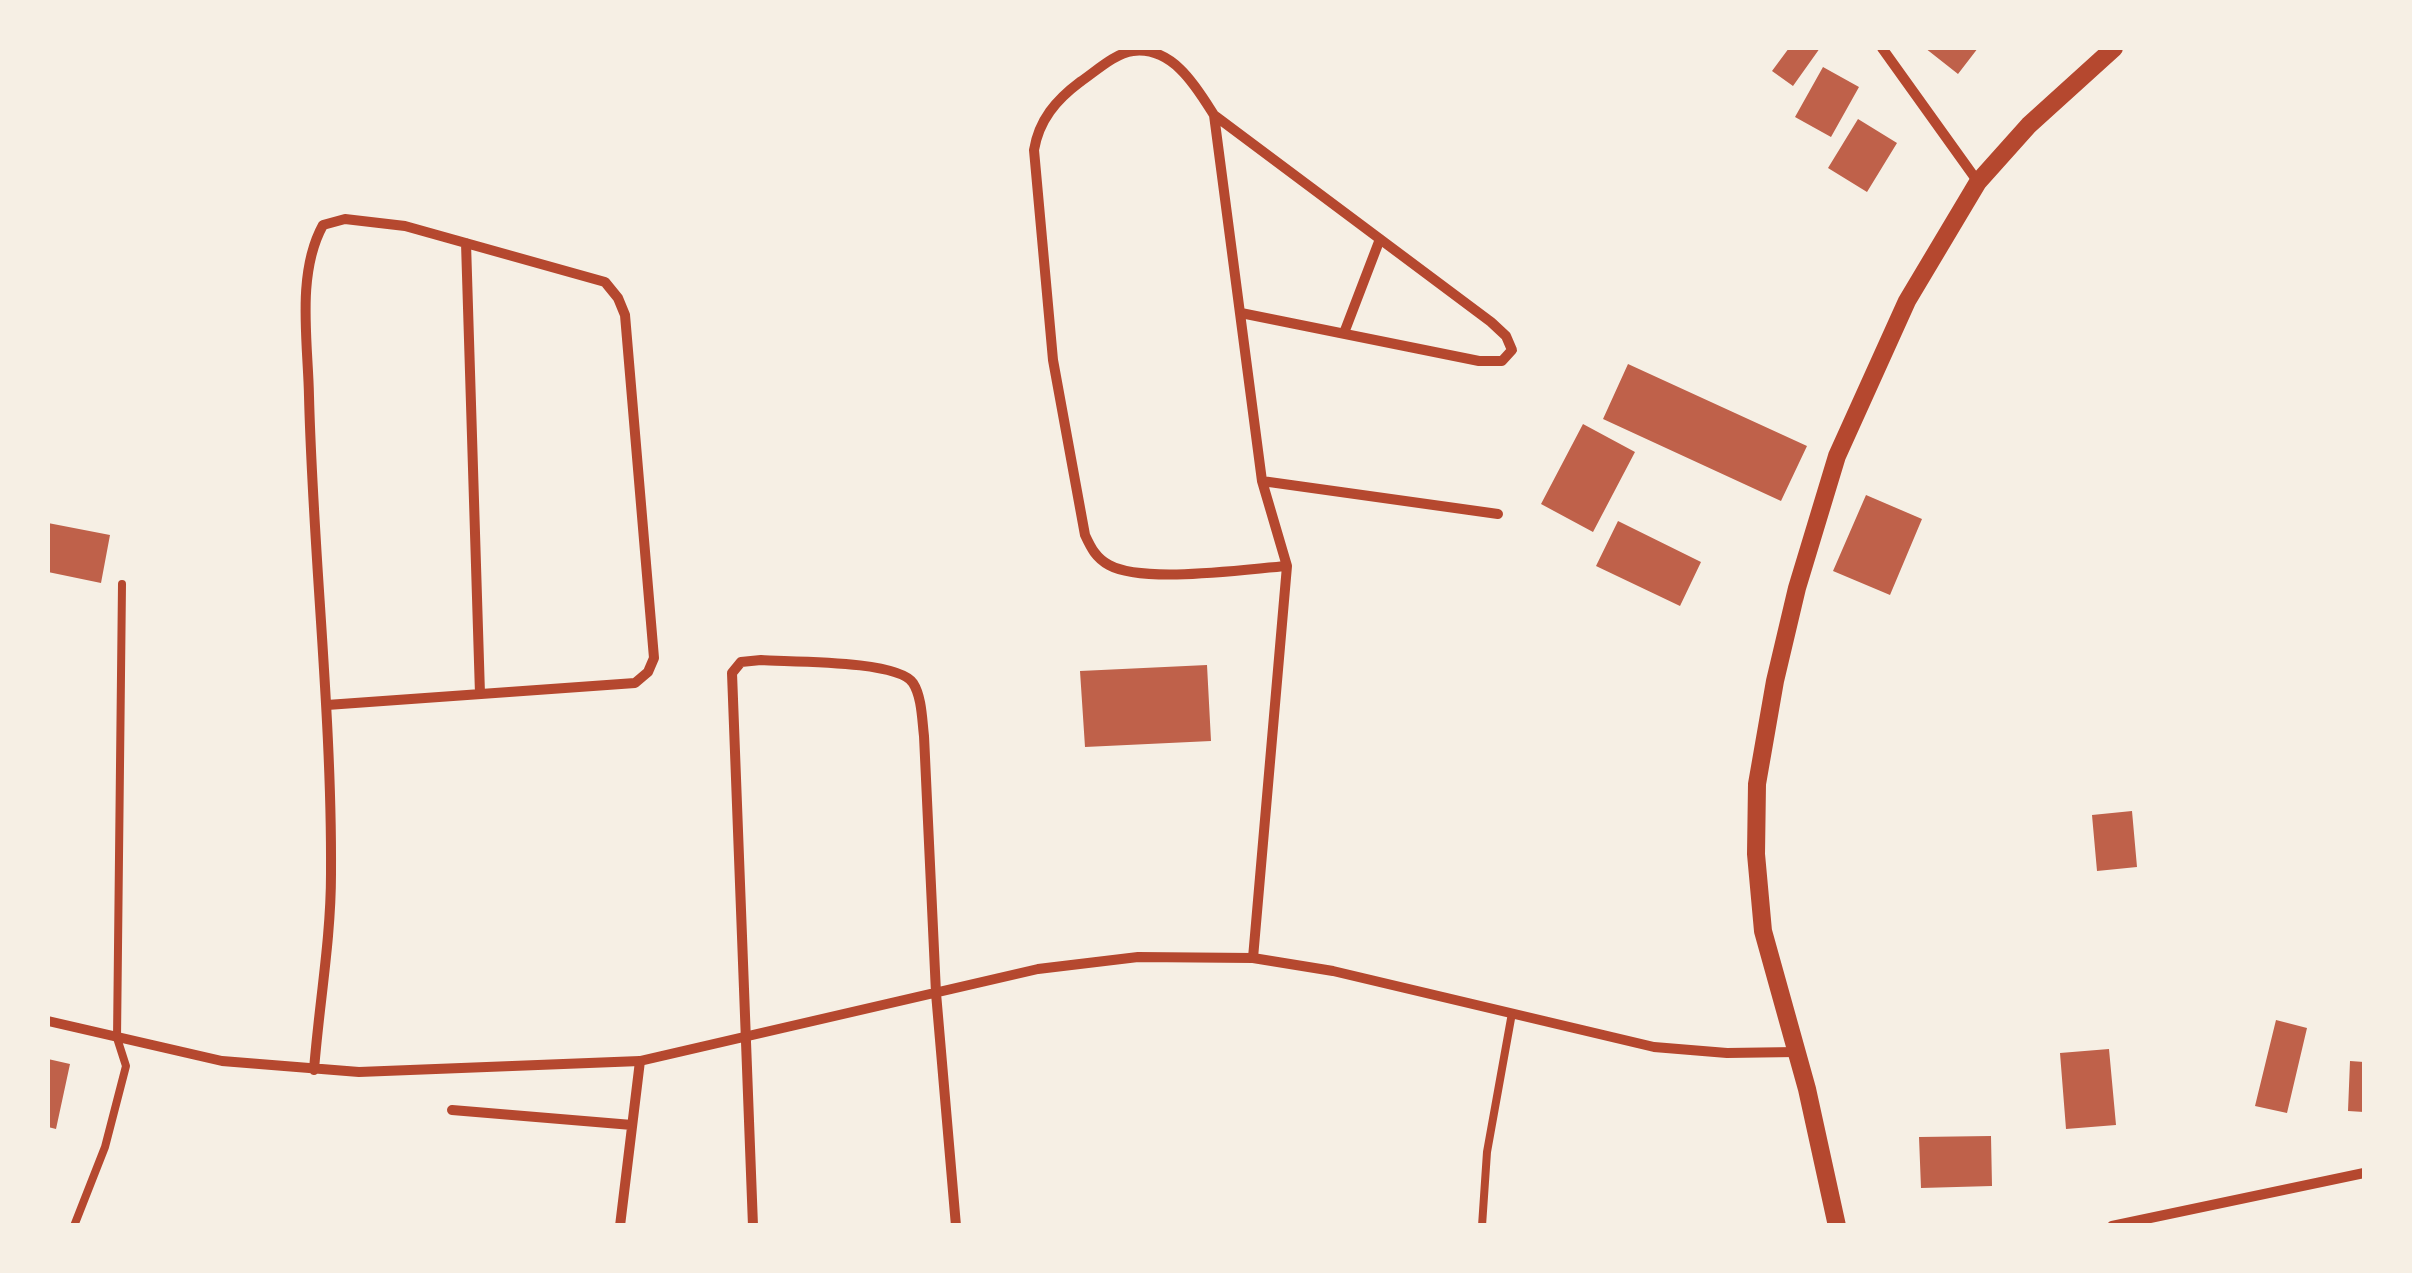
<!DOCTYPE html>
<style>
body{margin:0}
#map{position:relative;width:2412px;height:1273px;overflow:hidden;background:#f6efe4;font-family:"Roboto Condensed",sans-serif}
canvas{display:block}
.frame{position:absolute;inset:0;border:50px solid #f6efe4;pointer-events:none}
</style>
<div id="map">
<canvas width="2412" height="1273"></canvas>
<div class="frame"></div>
</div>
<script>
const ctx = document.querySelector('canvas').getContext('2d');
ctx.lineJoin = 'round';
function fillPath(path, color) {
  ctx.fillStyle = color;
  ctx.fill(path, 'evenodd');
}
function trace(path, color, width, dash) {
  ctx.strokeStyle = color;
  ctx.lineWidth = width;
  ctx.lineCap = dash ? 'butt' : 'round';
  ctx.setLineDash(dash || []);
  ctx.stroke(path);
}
fillPath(new Path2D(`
 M1789 48H1820L1793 86 1772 71Z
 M1925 48H1978L1958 74Z
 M1823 67 1859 87 1831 137 1795 117Z
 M1858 119 1897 143 1867 192 1828 168Z
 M1628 364 1807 446 1781 501 1603 419Z
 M1583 424 1635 452 1593 532 1541 504Z
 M1866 495 1922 519 1890 595 1833 571Z
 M1618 521 1701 562 1680 606 1596 566Z
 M48 523 110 535 101 583 48 572Z
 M1207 665 1211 741 1085 747 1080 671Z
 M2132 811 2137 867 2097 871 2092 815Z
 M2276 1020 2307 1028 2287 1113 2255 1106Z
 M2109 1049 2116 1125 2066 1129 2060 1053Z
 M48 1059 70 1064 56 1129 48 1127Z
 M2350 1061 2364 1062V1112L2348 1111Z
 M1991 1136 1992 1186 1921 1188 1919 1137Z`), '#bf614a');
trace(new Path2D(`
 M74 1226 105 1147 126 1066 117 1038 122 584
 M1482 1226 1487 1152 1512 1013`), '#b5482f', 8);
trace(new Path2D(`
 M1882 48 1978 182
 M1214 115 1262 481 1287 566 1253 958
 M466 243 480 694
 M1241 313 1479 361H1502L1512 350 1506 336 1491 322 1214 115C1197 88 1173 46 1133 51 1115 53 1095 72 1080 82 1056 100 1039 120 1034 150L1053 360 1085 535C1091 548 1096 558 1109 565 1143 584 1246 569 1287 566
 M1344 333 1380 239
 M1262 481 1498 514
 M48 1021 222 1061 359 1072 640 1061 1038 969 1138 957 1253 958 1333 971 1654 1047 1727 1053 1796 1052
 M314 1070C319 1005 331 939 331 874 332 714 313 556 309 396 308 342 296 274 323 225L345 219 405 226 605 282 618 298 625 315 654 658 648 672 635 683 327 705
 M452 1110 632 1125
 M620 1226 640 1061
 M753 1226 732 673 741 662 761 660C790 662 898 660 913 683 922 697 922 720 924 736L936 993 956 1226
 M2112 1226 2364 1173`), '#b5482f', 10);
trace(new Path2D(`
 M1837 1226 1807 1089 1763 931 1756 854 1757 784 1775 681 1797 588 1837 456 1907 301 1978 182 2029 125 2114 48`), '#b5482f', 18);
</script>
